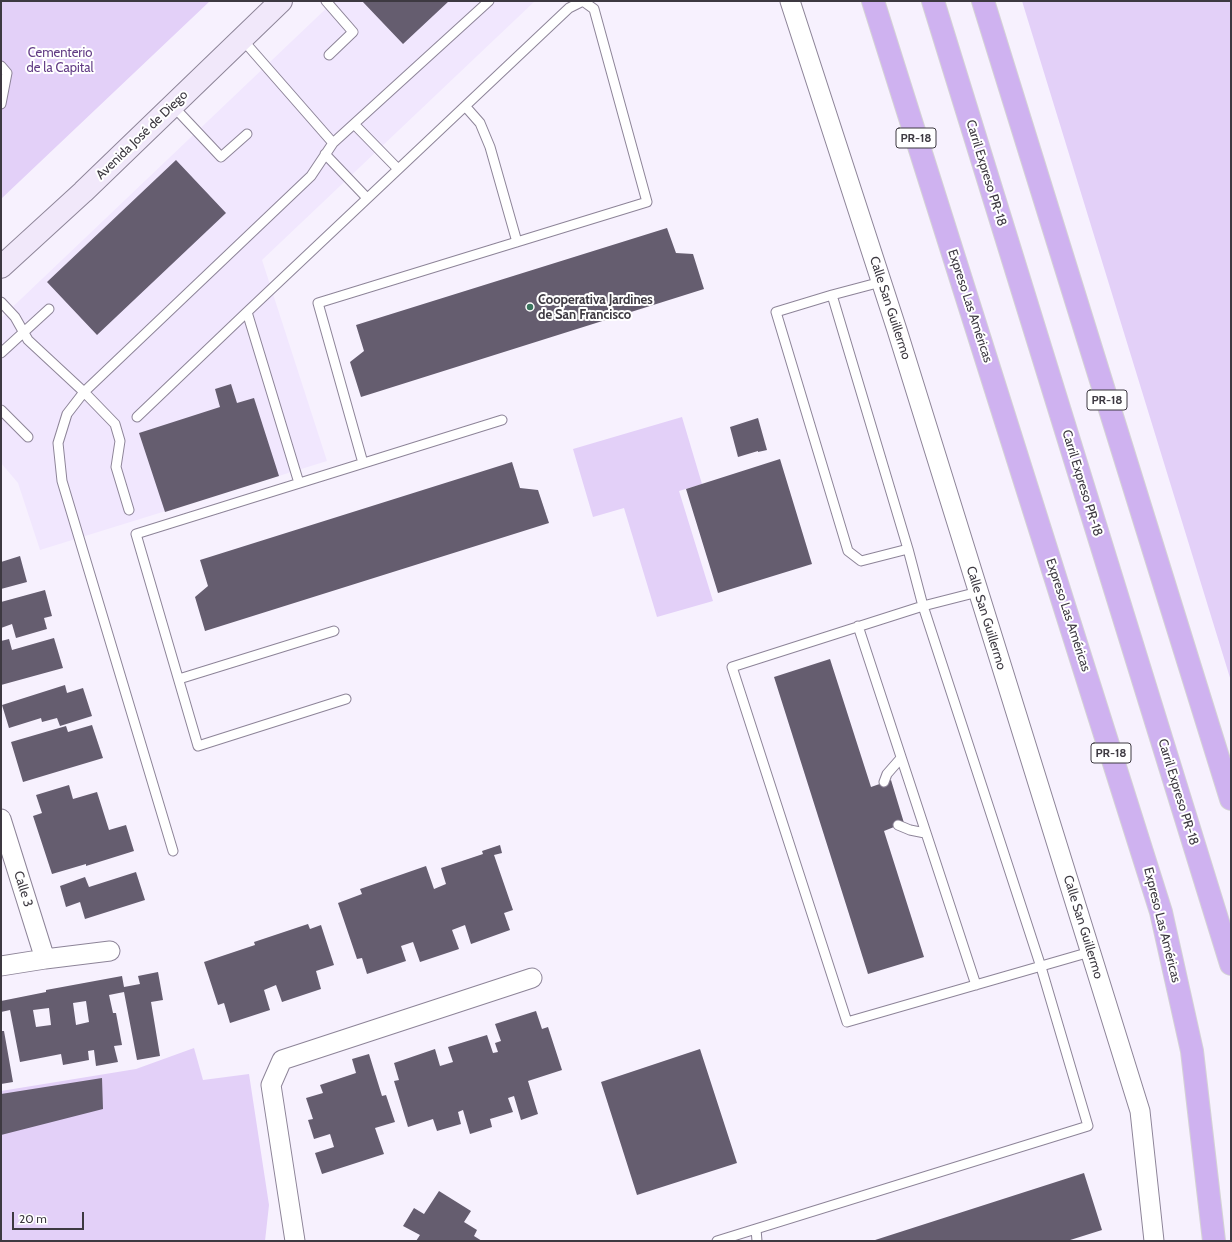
<!DOCTYPE html>
<meta charset="utf-8">
<style>
body{margin:0}
#map{position:relative;width:1232px;height:1242px;overflow:hidden;background:#f7f1fe;font-family:Cabin,sans-serif}
canvas{display:block}
.frame{position:absolute;inset:0;border:2px solid #3d3941;pointer-events:none}
.scale{position:absolute;left:12px;top:1212px;width:72px;height:18px;box-sizing:border-box;border:2px solid #3d3941;border-top:0;padding-left:5px;font-size:12px;line-height:14px;white-space:nowrap;color:#3d3941;-webkit-text-stroke:3px #fff;paint-order:stroke}
</style>
<div id="map">
<canvas width="1232" height="1242"></canvas>
<div class="frame"></div>
<div class="scale">20 m</div>
</div>
<script>
const ctx = document.querySelector('canvas').getContext('2d');
ctx.lineJoin = 'round';
function fillPath(path, color) {
  ctx.fillStyle = color;
  ctx.fill(path, 'evenodd');
}
function trace(path, color, width, dash) {
  ctx.strokeStyle = color;
  ctx.lineWidth = width;
  ctx.lineCap = dash ? 'butt' : 'round';
  ctx.setLineDash(dash || []);
  ctx.stroke(path);
}
function write(font, color, halo, rows, align = 'center') {
  ctx.font = font + ' Cabin,sans-serif';
  ctx.lineWidth = 4;
  ctx.setLineDash([]);
  ctx.textBaseline = 'middle';
  ctx.strokeStyle = halo;
  ctx.fillStyle = color;
  for (const [text, x, y, turn = 0] of rows) {
    ctx.save();
    ctx.translate(x, y);
    ctx.rotate((+turn || 0) * Math.PI / 180);
    ctx.textAlign = isNaN(turn) ? turn : align;
    if (halo) ctx.strokeText(text, 0, 0);
    ctx.fillText(text, 0, 0);
    ctx.restore();
  }
}
fillPath(new Path2D(`
 M334 1H535L262 260 327 461 40 550 18 483 1 463V318Z`), '#f1e7fe');
fillPath(new Path2D(`
 M1 1H210L1 199Z
 M1022 1H1231V681Z
 M682 417 702 484 679 491 713 601 657 617 624 508 593 517 573 449Z
 M194 1048 203 1080 249 1074 269 1205 265 1241H1V1091L136 1069Z`), '#e3d0f8');
fillPath(new Path2D(`
 M362 1H449L403 44Z
 M176 160 226 213 97 335 47 282Z
 M667 228 676 253 693 254 704 289 361 397 350 362 364 351 356 325Z
 M231 384 237 403 254 398 279 476 165 512 139 433 220 407 215 389Z
 M758 418 767 450 758 452V451L738 457 730 427Z
 M780 459 812 564 718 593 686 489Z
 M512 462 520 488 538 490 549 523 205 631 195 597 208 586 200 560Z
 M20 556 27 582 1 589V562Z
 M45 590 52 616 44 618 47 629 16 638 12 624 1 628V602Z
 M54 638 63 668 1 685V641L9 639 12 650Z
 M830 659 871 787 891 780 904 823 884 831 924 957 868 974 774 677Z
 M65 685 67 693 83 688 92 716 60 726 57 718 42 722 41 718 9 728 2 705Z
 M92 725 103 758 23 782 11 742 66 726 68 732Z
 M69 785 73 799 97 792 109 830 126 825 134 851 86 866V864L52 874 33 816 42 813 36 795Z
 M500 845 502 853 494 855 513 910 504 913 510 930 471 944 465 925 452 930 459 949 420 962 413 942 401 946 406 961 367 974 362 958 357 959 338 903 362 894 360 889 426 866 434 889 446 884 441 868 483 854 482 851Z
 M136 872 145 900 85 919 80 902 66 907 60 886 85 877 89 887Z
 M308 924 310 929 321 925 334 965 316 971 321 989 282 1002 276 985 264 990 270 1010 230 1023 224 1003 218 1005 204 962 255 945 254 942Z
 M158 972 163 1000 151 1002 160 1056 137 1060 124 992 109 995 113 1013H116L122 1045 114 1046 118 1062 96 1066 94 1050 88 1051 89 1060 63 1065 61 1054 20 1062 10 1010 1 1012V1001L46 992V990L122 976 124 987 140 984 138 976ZM86 1001 89 1022 76 1025 73 1003ZM49 1008 51 1025 36 1027 33 1010Z
 M536 1011 542 1029 548 1027 562 1070 528 1081 538 1114 521 1120 514 1096 508 1098 513 1112 490 1119 492 1127 470 1134 463 1110 458 1112 461 1124 437 1131 433 1119 408 1127 394 1081 399 1080 394 1063 435 1049 440 1066 453 1062 448 1047 487 1035 493 1053 498 1052 495 1043 501 1041 495 1024Z
 M1 1031H4L13 1082 1 1084Z
 M700 1049 737 1163 637 1195 601 1082Z
 M369 1054 382 1096 386 1095 395 1122 375 1128 384 1154 322 1174 315 1153 334 1147 330 1134 314 1139 308 1120 313 1119 306 1098 323 1093 320 1085 356 1073 352 1059Z
 M102 1078 103 1109 1 1135V1094Z
 M1084 1173 1102 1230 1067 1241H872Z
 M439 1191 471 1211 464 1222 477 1230 474 1236 482 1241H416L420 1235 403 1226 414 1208 424 1214Z`), '#655d6f');
const lane = new Path2D(`
 M326 1 353 32 329 55
 M242 39 333 143 489 1
 M1 66 7 73 1 104
 M173 106 221 157 247 134
 M465 106 480 123 490 147 517 242
 M354 124 398 169
 M325 154 367 198
 M832 295 881 282
 M1 302 15 317 28 340 84 392 115 424 120 441 116 467 129 510
 M247 312 569 8 583 1 594 9 647 202 318 303 363 463
 M1 353 49 309
 M1 410 28 437
 M137 417 247 312 299 483
 M978 592 923 606 732 667 847 1022 1090 952
 M858 626 976 985
 M179 679 334 631
 M346 699 198 746 136 534 502 420
 M884 782 887 774 901 758
 M898 825 910 830 925 833
 M173 851 62 481 58 443 67 414 84 392 311 176 333 143
 M756 1229 757 1241
 M717 1241 1088 1126 1041 967 923 606 908 549 832 295 776 312 848 551 861 561 908 549`);
const street = new Path2D(`
 M790 1 897 330 1140 1111 1154 1241
 M1 819 45 959
 M1 966 45 959 110 951
 M295 1241 271 1085 282 1060 532 978`);
const secondary = new Path2D(`
 M1 267 83 192 281 1`);
const highway = new Path2D(`
 M873 1 1161 912 1192 1051 1214 1241
 M933 1 1231 964
 M983 1 1231 799`);
trace(lane, '#8d8498', 11);
trace(street, '#8d8498', 21);
trace(secondary, '#8d8498', 24);
trace(highway, '#d4d3d5', 24);
trace(lane, '#fff', 9);
trace(street, '#fff', 19);
trace(secondary, '#f1e8fa', 22);
trace(highway, '#cfb2f0', 22);
for (const [x, y, r, color] of [
 [530,307,4,"#3b755e"]
]) {
  const dot = new Path2D();
  dot.arc(x, y, r, 0, 2 * Math.PI);
  ctx.fillStyle = color;
  ctx.fill(dot);
  trace(dot, '#fff', 1.5);
}
for (const [x, y, w] of [
 [916,138,40],
 [1107,400,40],
 [1111,753,40]
]) {
  const box = new Path2D();
  box.roundRect(x - w / 2, y - 10, w, 20, 3);
  ctx.fillStyle = '#fff';
  ctx.fill(box);
  trace(box, '#3d3941', 1);
}
write('bold 12px', '#3d3941', null, [
 ["PR-18",916,138],
 ["PR-18",1107,400],
 ["PR-18",1111,753]
]);
write('13px', '#623c85', '#fff', [
 ["Cementerio",60,53],
 ["de la Capital",60,68]
]);
write('13px', '#3d3941', '#fff', [
 ["Avenida José de Diego",142,135,-44],
 ["Carril Expreso PR-18",986,173,73],
 ["Expreso Las Américas",970,306,72],
 ["Calle San Guillermo",890,308,72],
 ["Carril Expreso PR-18",1082,483,73],
 ["Expreso Las Américas",1068,615,72],
 ["Calle San Guillermo",986,618,73],
 ["Carril Expreso PR-18",1178,792,73],
 ["Calle 3",23,889,73],
 ["Expreso Las Américas",1162,925,76],
 ["Calle San Guillermo",1083,927,73]
]);
write('bold 13px', '#3d3941', '#fff', [
 ["Cooperativa Jardines",538,300],
 ["de San Francisco",538,315]
], 'left');
</script>
